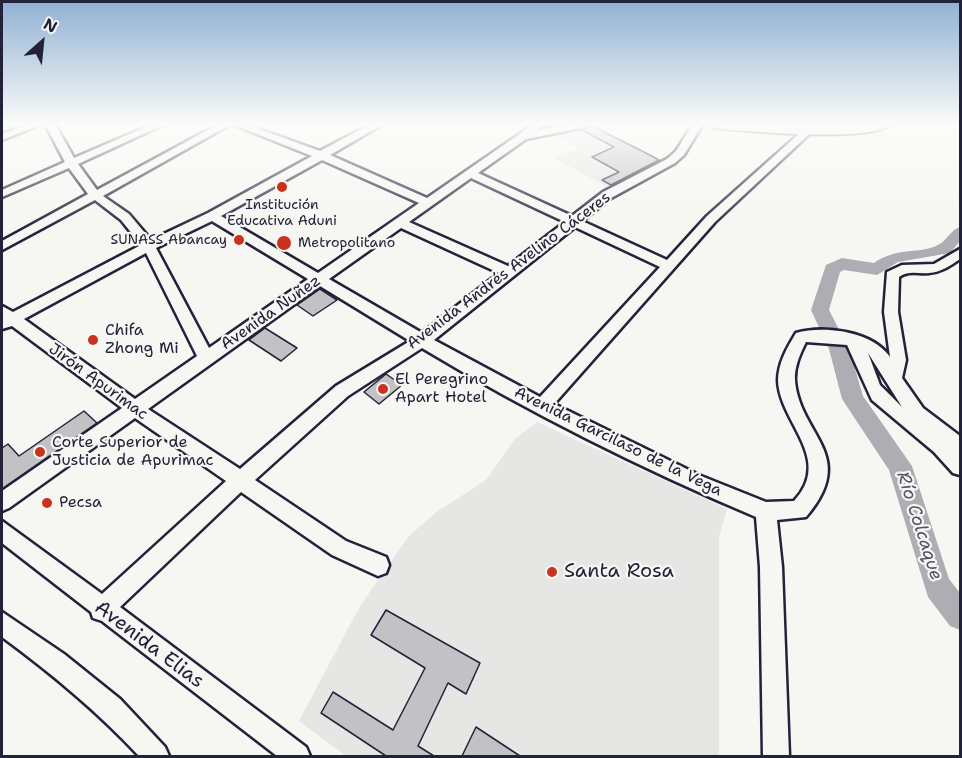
<!DOCTYPE html>
<meta charset="utf-8">
<style>
body{margin:0}
#map{position:relative;width:962px;height:758px;overflow:hidden;background:#f6f6f2;font-family:"Shantell Sans",sans-serif}
canvas{display:block}
.frame{position:absolute;inset:0;border:3px solid #22223b;pointer-events:none}
.north{position:absolute;left:12px;top:12px;width:60px;height:60px;-webkit-text-stroke:4px #f6f6f2;paint-order:stroke;rotate:27deg;font-size:16px;font-weight:700;line-height:24px;text-align:center;color:#22223b}
.north::after{content:'';display:block;margin:auto;width:21px;height:27px;background:#22223b;clip-path:polygon(50% 0,100% 100%,50% 72%,0 100%)}
</style>
<div id="map">
<canvas width="962" height="758"></canvas>
<div class="frame"></div>
<div class="north">N</div>
</div>
<script>
const ctx = document.querySelector('canvas').getContext('2d');
ctx.lineJoin = 'round';
function fillPath(path, color) {
  ctx.fillStyle = color;
  ctx.fill(path, 'evenodd');
}
function trace(path, color, width, dash) {
  ctx.strokeStyle = color;
  ctx.lineWidth = width;
  ctx.lineCap = dash ? 'butt' : 'round';
  ctx.setLineDash(dash || []);
  ctx.stroke(path);
}
function write(font, color, halo, rows, align = 'center') {
  ctx.font = font + ' "Shantell Sans",sans-serif';
  ctx.lineWidth = 4.5;
  ctx.setLineDash([]);
  ctx.textBaseline = 'middle';
  ctx.strokeStyle = halo;
  ctx.fillStyle = color;
  for (const [text, x, y, turn = 0] of rows) {
    ctx.save();
    ctx.translate(x, y);
    ctx.rotate((+turn || 0) * Math.PI / 180);
    ctx.textAlign = isNaN(turn) ? turn : align;
    if (halo) ctx.strokeText(text, 0, 0);
    ctx.fillText(text, 0, 0);
    ctx.restore();
  }
}
fillPath(new Path2D(`
 M591 124 666 162 609 188 554 158 579 148 555 133Z
 M537 422 727 509 719 537V756H346L299 721 360 606 408 537 435 513 486 480 515 439Z`), '#e6e6e4');
fillPath(new Path2D(`
 M960 227V241L950 253 898 262 877 275 844 270 840 272 829 310 849 349 863 396 912 466 949 579 960 593V630L950 626 928 597 889 470 842 399 829 349 811 310 826 265 842 258 874 263C899 246 917 255 938 245 947 241 950 230 960 227Z`), '#adadb3');
const building = new Path2D(`
 M592 126 644 152 659 160 611 185 602 180 619 172 592 157 614 147 582 130Z
 M320 289 337 300 313 316 297 305Z
 M265 328 297 348 281 361 249 340Z
 M386 374 402 385 379 404 364 392Z
 M84 411 97 423 2 489V448L8 444 19 456Z
 M386 610 480 663 466 694 448 683 418 746 434 756H386L321 713 333 692 393 730 425 668 371 635Z
 M476 727 520 756H462Z`);
fillPath(building, '#c2c2c4');
trace(building, '#22223b', 1.5);
const minor = new Path2D(`
 M29 124H42L2 140V134Z
 M45 124H55L74 158 153 124H165L78 164 97 190 219 124H231L103 196 129 214 151 240 208 213 312 156 232 124H245L320 151 371 124H383L330 155 427 198 534 124H545L537 130 573 124H591L586 127 526 139 478 173 572 216 603 192 667 159 676 151 693 124H703L684 155 675 163 611 198 582 221 667 260 707 216 810 124H820L715 222 554 404 701 476 766 502 794 501C834 459 780 423 778 381 778 363 787 348 796 333 824 325 872 331 890 357L884 312 887 272 902 265 934 264 960 249V259C950 266 941 272 929 273 918 274 909 270 899 277L898 312 906 360 902 378 923 408 960 436V475L953 473 934 452 872 400 847 345 806 342C800 354 794 367 795 381 800 436 859 455 806 517L777 520 782 567 789 756H763L760 567 756 517C642 469 529 412 422 348L348 396 255 480 346 541 386 557 389 565 386 573 378 576 332 555 241 492 120 607 306 747 310 756H277L102 621 93 618 91 612 2 543V521L102 594 226 481 135 418 9 508 2 511V491L122 408 12 326 2 329V306L13 312 141 245 121 220 95 200 2 250V241L88 194 69 168 2 197V190L65 162ZM322 160 419 203 318 273 221 216ZM471 178 565 222 508 266 409 222ZM212 221 308 279 209 348 156 248ZM575 227 660 267 540 397 434 340ZM401 228 499 273 422 333 329 279ZM146 253 197 356 135 399 24 319ZM320 286 410 341 336 386 240 469 148 409ZM868 353 902 407 880 385Z
 M2 612 64 654 120 699 165 747 169 756H139C97 711 51 673 2 637Z`);
const highway = new Path2D(`
 M707 124H891C875 143 743 131 714 128Z`);
trace(minor, '#22223b', 5);
trace(highway, '#22223b', 4);
fillPath(minor, '#f6f6f2');
fillPath(highway, '#f6f6f2');
const sky = ctx.createLinearGradient(0, 0, 0, 230);
sky.addColorStop(0, '#90b1d3');
sky.addColorStop(0.54, '#fbfbf9');
sky.addColorStop(1, '#fbfbf900');
ctx.fillStyle = sky;
ctx.fillRect(0, 0, 962, 230);
for (const [x, y, r, color] of [
 [282,187,6,"#c8321e"],
 [239,240,6,"#c8321e"],
 [284,243,8,"#c8321e"],
 [93,340,6,"#c8321e"],
 [383,389,6,"#c8321e"],
 [40,452,6,"#c8321e"],
 [47,503,6,"#c8321e"],
 [552,572,6,"#c8321e"]
]) {
  const dot = new Path2D();
  dot.arc(x, y, r, 0, 2 * Math.PI);
  ctx.fillStyle = color;
  ctx.fill(dot);
  trace(dot, '#f6f6f2', 2);
}
write('14px', '#22223b', '#f6f6f2', [
 ["Institución",282,205],
 ["Educativa Aduni",282,221],
 ["SUNASS Abancay",227,240,"right"],
 ["Metropolitano",298,243,"left"]
]);
write('16px', '#22223b', '#f6f6f2', [
 ["Avenida Andrés Avelino Cáceres",509,271,-37],
 ["Avenida Nuñez",271,313,-35],
 ["Jirón Apurimac",98,382,36],
 ["Avenida Garcilaso de la Vega",618,442,26]
]);
write('16px', '#22223b', '#f6f6f2', [
 ["Chifa",105,331],
 ["Zhong Mi",105,349],
 ["El Peregrino",395,380],
 ["Apart Hotel",395,398],
 ["Corte Superior de",52,443],
 ["Justicia de Apurimac",52,461],
 ["Pecsa",59,503]
], 'left');
write('italic 18px', '#535365', '#f6f6f2', [
 ["Río Colcaque",919,526,72]
]);
write('20px', '#22223b', '#f6f6f2', [
 ["Santa Rosa",564,572]
], 'left');
write('20px', '#22223b', '#f6f6f2', [
 ["Avenida Elias",149,645,37]
]);
</script>
